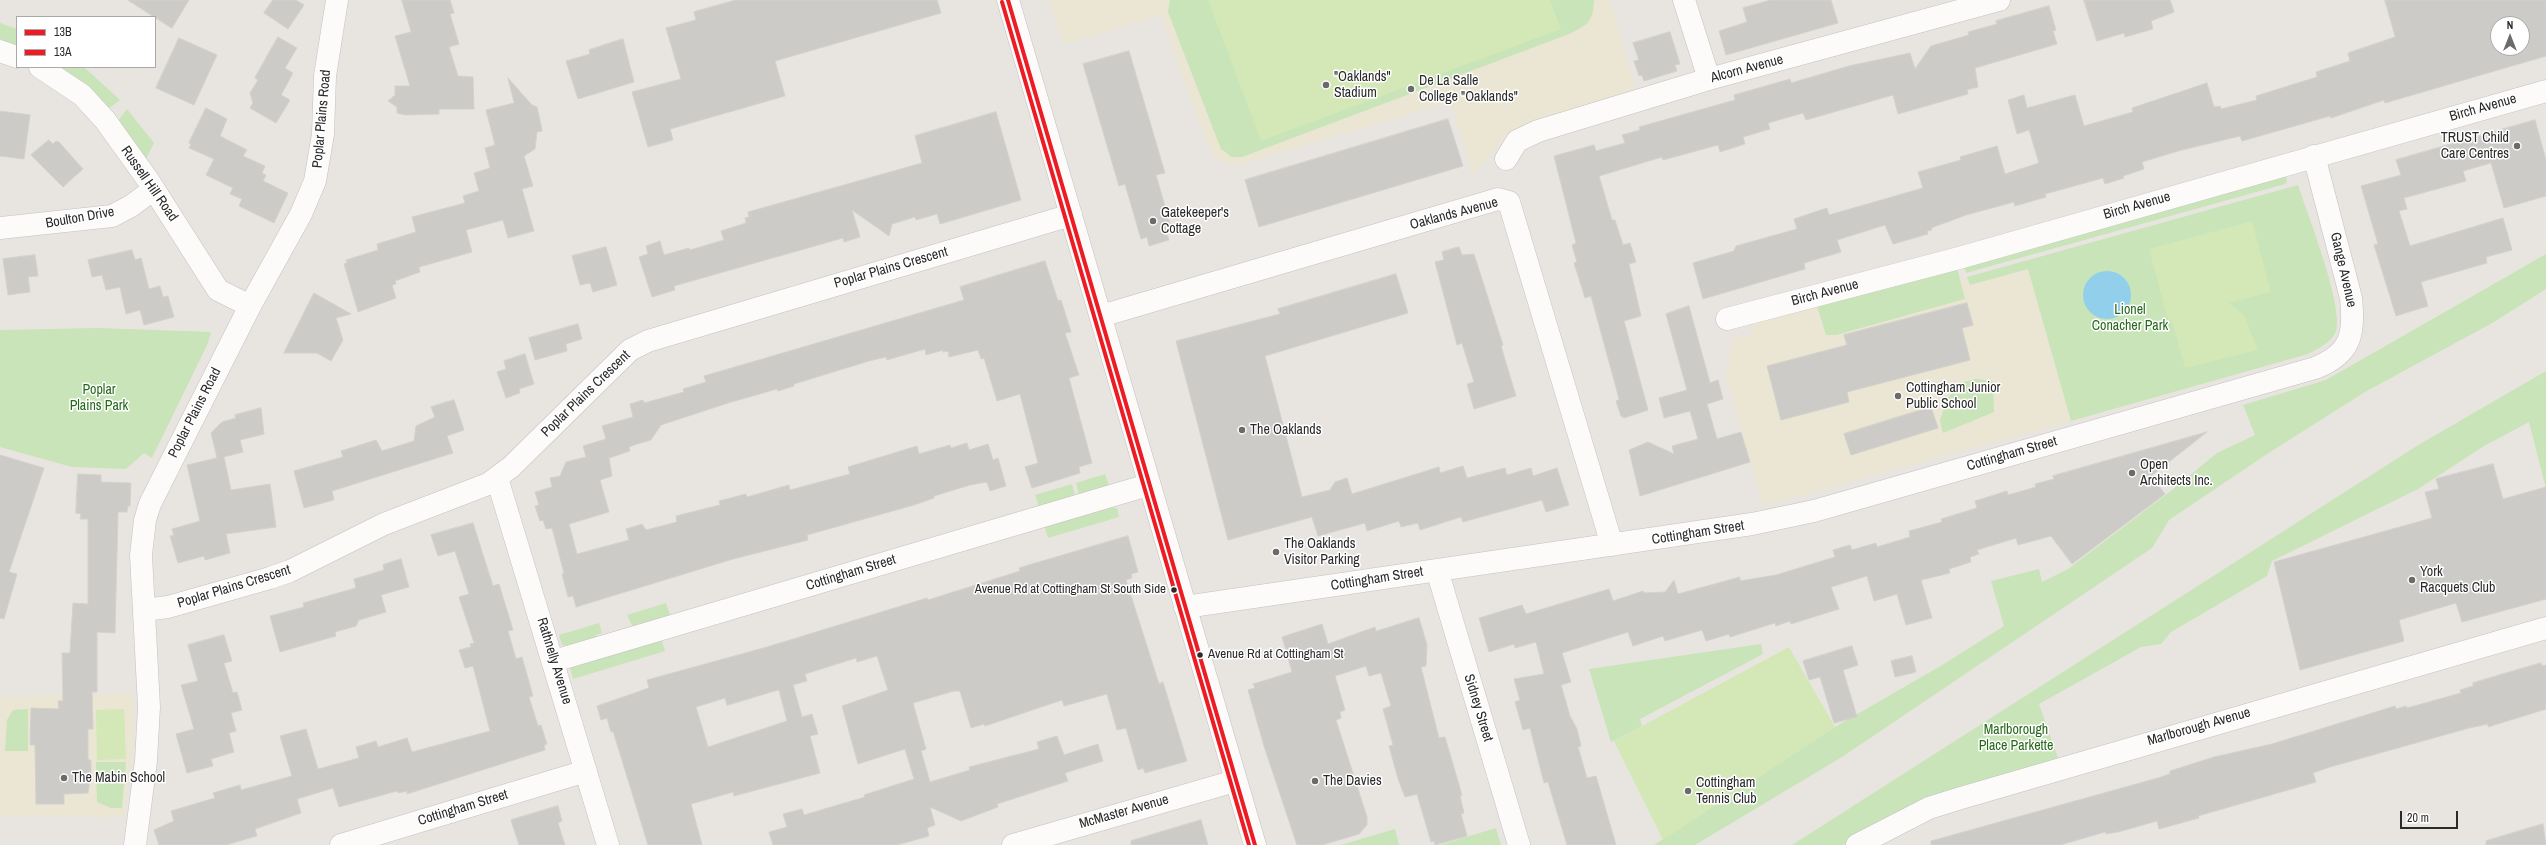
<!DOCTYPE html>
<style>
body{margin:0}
#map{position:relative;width:2546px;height:845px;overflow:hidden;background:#e8e5e0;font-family:"Archivo Narrow",sans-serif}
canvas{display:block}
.legend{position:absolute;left:16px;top:16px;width:140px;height:52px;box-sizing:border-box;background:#fff;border:1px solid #aaa;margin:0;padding:5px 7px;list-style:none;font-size:12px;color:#2a2a2a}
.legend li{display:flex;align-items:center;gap:8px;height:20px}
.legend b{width:20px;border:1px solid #aaa}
.north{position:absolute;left:2490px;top:16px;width:40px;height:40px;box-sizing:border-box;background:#fff;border:1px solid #aaa;border-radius:50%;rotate:0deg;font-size:11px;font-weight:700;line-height:16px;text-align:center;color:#2a2a2a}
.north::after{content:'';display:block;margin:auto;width:14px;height:18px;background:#6c6b6a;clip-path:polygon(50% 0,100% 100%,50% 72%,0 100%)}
.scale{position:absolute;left:2400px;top:811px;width:58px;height:18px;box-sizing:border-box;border:2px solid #2a2a2a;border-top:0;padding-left:5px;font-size:12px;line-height:14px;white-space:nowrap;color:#2a2a2a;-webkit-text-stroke:3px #fff;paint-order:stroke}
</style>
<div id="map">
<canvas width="2546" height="845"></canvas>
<ul class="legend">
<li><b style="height:5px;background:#ed1c24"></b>13B</li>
<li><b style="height:5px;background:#ed1c24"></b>13A</li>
</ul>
<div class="north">N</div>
<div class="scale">20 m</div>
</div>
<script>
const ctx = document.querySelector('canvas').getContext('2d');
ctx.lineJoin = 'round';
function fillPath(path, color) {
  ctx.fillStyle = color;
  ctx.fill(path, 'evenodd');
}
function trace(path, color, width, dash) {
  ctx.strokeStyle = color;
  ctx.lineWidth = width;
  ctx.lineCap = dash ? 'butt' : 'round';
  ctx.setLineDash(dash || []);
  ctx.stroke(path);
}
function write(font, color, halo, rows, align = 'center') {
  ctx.font = font + ' "Archivo Narrow",sans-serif';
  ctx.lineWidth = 3;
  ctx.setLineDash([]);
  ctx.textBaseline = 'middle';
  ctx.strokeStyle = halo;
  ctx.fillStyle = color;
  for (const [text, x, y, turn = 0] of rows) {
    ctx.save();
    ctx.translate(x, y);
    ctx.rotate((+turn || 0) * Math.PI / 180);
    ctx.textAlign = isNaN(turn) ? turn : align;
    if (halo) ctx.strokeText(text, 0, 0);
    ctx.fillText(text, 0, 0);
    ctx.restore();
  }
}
fillPath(new Path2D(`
 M1049 0H1610L1636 92 1536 120 1515 130 1501 141 1473 176 1451 102 1235 166 1216 158 1206 142 1161 15 1063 45Z
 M2026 261 2071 421 1763 506 1725 372 1730 362 1733 333 1742 339 1753 336V324L1957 268 1961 279Z
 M134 693V739L124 817 0 816 1 697Z`), '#ebe5d4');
fillPath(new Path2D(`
 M1170 0H1594V1C1593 23 1587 25 1569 34L1242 157H1232L1221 149 1168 12Z
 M0 23 17 29 16 46 0 39Z
 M59 67H84L120 100 108 109Z
 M127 109 154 143 146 159 117 122Z
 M2286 176 2287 182 2285 184 1966 273 1964 265Z
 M2298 185C2307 213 2344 306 2336 331 2332 342 2318 349 2308 354L2071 421 2028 269 1970 285 1967 277Z
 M2546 254V289L2494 322 2365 392 2264 456 2169 520 2152 548 1842 757 1695 845H1654L1835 727 1944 664 2004 626 1991 581 2039 569 2042 582 2068 569 2172 490 2217 453 2255 435 2243 405 2326 380Z
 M1957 268 1965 299 1836 335H1826L1817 306Z
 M99 328 211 332 208 343 152 458 144 453 126 469 72 467 0 447V330Z
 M2546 371V489L2529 422 2484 446 2418 489 2272 561 2267 576 2171 632 2161 644 2141 647 2039 704 2058 758 1918 804 1843 845H1792L2420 444Z
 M1975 379 1993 381 1994 412 1943 433 1940 420 1948 398 1960 383Z
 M1105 474 1109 486 1079 495 1076 483Z
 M1072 484 1075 496 1039 507 1035 495Z
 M1109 507 1117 508 1119 517 1048 538 1044 525Z
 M666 603 670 615 633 627 627 615Z
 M599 623 602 633 596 635 597 638 570 646 562 645 559 635Z
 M661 638 665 651 573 679 570 668 572 665Z
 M1761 644 1763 654 1640 719 1642 726 1611 742 1589 669Z
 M28 709V751H5L7 720 13 710Z
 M96 762H126L122 808H111L97 802Z
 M1496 828 1501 845H1440Z
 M1395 829 1399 845H1341Z`), '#c8e4b8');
fillPath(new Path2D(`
 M1208 0H1550L1561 29 1261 141Z
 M2252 221 2271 292 2229 303 2244 315 2258 350 2185 368 2171 319 2168 320 2149 249Z
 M1789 647 1835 727 1663 840 1614 741Z
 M124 709 126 759 97 760 96 710Z`), '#d3e8b6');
fillPath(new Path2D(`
 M2083 295a24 24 0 1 1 48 0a24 24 0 1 1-48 0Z`), '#92cfeb');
const building = new Path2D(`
 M128 0H189L172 28Z
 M273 0H296L304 5 288 29 264 13Z
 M402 0H450L454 13 450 14 459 44 449 47 458 76 473 77 474 109H439V114L406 115 397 113V107L388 101 395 95V86H410L395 36 411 32Z
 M736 0H937L941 13 775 61 785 96 670 129 673 140 648 147 632 92 681 79 666 28 696 20 694 12Z
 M1771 0H1831L1838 23 1726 55 1719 31 1747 22 1743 8Z
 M2084 0H2170L2174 12 2151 21 2153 29 2125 37 2124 33 2097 41Z
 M2385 0H2546V56L2385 103 2384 100 2331 118 2330 116 2242 141 2240 136 2178 151 2142 162 2144 169 2123 176 2124 178 2105 184 2103 178 2045 194 2046 197 2015 206 2014 202 1966 215 1931 228 1932 230 1927 231 1928 234 1893 244 1885 225 1837 240 1841 252 1804 263 1805 269 1703 299 1693 263 1734 251 1736 246 1797 229 1794 219 1827 208 1829 215 1923 188 1918 172 1961 160 1960 157 1997 146 2005 174 2039 163 2029 130 2017 134 2008 100 2024 95 2027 108 2075 95 2084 126 2133 112 2132 108 2207 83 2214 107 2220 106 2221 109 2257 100 2256 96 2317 77 2316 72 2350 61 2348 53 2395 37ZM2498 24H2522V48H2498Z
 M2049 6 2056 30 2053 31 2057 44 1975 68 1978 87 1967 90 1968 94 1898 114 1893 95 1806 120 1803 113 1768 123 1770 129 1743 137 1745 144 1720 152 1718 145 1663 160 1662 157 1599 176 1612 220H1615L1623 245 1630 243 1636 262 1629 264 1641 316 1624 321 1648 410 1624 418 1621 416 1616 401 1619 400 1618 395 1591 296 1585 298 1574 263 1577 262 1572 245 1576 243 1554 156 1594 145 1596 151 1625 143 1622 135 1640 130 1639 127 1735 100 1734 95 1790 79 1791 83 1849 66 1910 53 1915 69 1931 46 1969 35 1968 32 1997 24 1996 21Z
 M1670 32 1680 64 1675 65 1677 71 1644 81 1642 75 1639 76 1634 61 1639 60 1633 43Z
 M278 37 297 48 285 68 293 73 281 95 290 100 276 123 250 108 253 103 250 93 258 80 255 78Z
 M179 38 217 55 194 105 156 88Z
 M623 39 634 82 578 99 566 61 590 54 589 50Z
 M1129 51 1165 173 1156 175 1172 230 1166 232 1169 240 1149 246 1147 237 1141 239 1125 184 1119 186 1083 64Z
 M508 78 532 105 537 107 541 125 542 131 537 132 535 149 524 156 533 186 522 189 534 231 508 238 503 220 466 230 472 252 419 267 420 272 395 281 396 284 392 285 396 298 358 312 344 264 347 263 346 260 378 250 377 244 416 232 412 217 465 203 463 196 479 191 474 173 490 168 485 148 495 145 486 110 514 103Z
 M206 108 227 119 220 136 247 150 243 156 265 166 262 173 266 175 263 181 288 193 274 223 239 206 242 199 230 194 233 188 206 175 214 159 189 148 191 144 189 143Z
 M0 111 30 115 24 159 0 156Z
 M996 112 1021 200 940 224 937 214 916 220 915 217 892 224 889 236 852 210 860 237 844 242 843 238 790 253 674 286 675 290 652 297 639 257 648 254 646 246 660 241 664 255 689 248 690 250 724 240 721 231 746 223 745 218 749 217 748 212 922 163 915 136Z
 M1448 119 1463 166 1259 227 1245 180Z
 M2535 120 2546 160V196L2504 208 2491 163 2463 171 2466 181 2404 198 2407 209 2399 211 2410 246 2503 218 2512 250 2486 257 2487 263 2421 282 2428 306 2396 316 2374 245 2378 244 2361 186 2401 175 2396 160Z
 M49 140 53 144 56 141 59 142 83 169 63 187 31 155Z
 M606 247 617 285 593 292 590 283 580 285 572 256Z
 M1459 247 1462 255 1474 254 1503 345 1501 346 1516 396 1474 409 1467 384 1474 382 1462 343 1457 345 1435 262 1444 260 1442 252Z
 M132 250 135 260 141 258 149 289 160 286 163 297 168 296 174 317 144 325 140 310 126 314 120 287 106 290 102 275 92 277 88 260Z
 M35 255 38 276 28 277 30 292 8 295 3 259Z
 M1045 261 1058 301 1061 300 1071 332 1065 333 1079 375 1069 378 1092 463 1079 467 1080 473 1032 488 1025 467 1038 463 1020 394 997 401 984 358 981 359 978 350 949 357 948 351 943 352V350L926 355 925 349 887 360 886 357 869 361 794 384V386L778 391 777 389 728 403 661 425 651 440 637 444 629 447 630 451 609 458 612 476 600 480 609 512 569 524 577 554 629 540 626 529 642 524 646 530 677 522 676 516 720 505 719 501 746 494 747 497 789 485 790 490 850 474 848 467 917 446 919 454 950 445 951 448 967 443 969 450 988 444 993 460 998 458 1006 486 990 491 987 482 970 485 934 496V498L914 505 807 535 808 540 733 559 576 607 573 596 568 597 562 574 564 573 552 528 546 529 543 520 540 521 535 506 539 505 535 492 552 487 550 478 560 476 566 462 586 457 583 446 606 439 602 426 633 417 630 404 643 400 644 403 684 392 683 389 706 382 704 376 964 300 960 287Z
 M1396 274 1408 313 1265 356 1302 497 1330 490 1335 482 1347 478 1352 494 1439 467 1440 473 1463 466 1467 478 1505 468 1507 475 1531 468 1533 476 1557 468 1569 505 1546 512 1542 500 1463 522 1461 517 1420 530 1418 523 1401 527 1399 521 1367 531 1365 523 1318 536 1312 517 1228 540 1176 341 1280 314 1278 309Z
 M314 293 351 314 336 318 343 340 331 361 317 353H284Z
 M1967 303 1973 325 1962 328 1970 360 1847 392 1849 402 1781 420 1767 366 1847 345 1844 335Z
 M1689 306 1710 383 1718 380 1723 399 1707 404 1717 439 1741 432 1750 462 1640 496 1629 450 1648 442 1674 454 1672 446 1698 439 1690 411 1664 418 1659 398 1687 390 1666 314Z
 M578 324 582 339 566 344 567 351 535 360 529 338Z
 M525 354 534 384 519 389 520 393 506 398 497 372 506 369 504 361Z
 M454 400 464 430 447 436 453 453 332 491 334 500 304 508 294 471 343 457 341 451 376 440 382 451 414 441 416 426 435 417 431 407Z
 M1931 407 1938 428 1851 455 1844 434Z
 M261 408 264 434 240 440 243 452 224 457 231 490 270 484 276 527 226 534 230 553 205 560 204 556 178 563 170 536 174 535 172 529 200 521 187 465 217 458 211 433 222 422 236 418 235 415Z
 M2207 432 2151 476 2165 494 2072 564 2051 536 2018 545 2016 538 1977 550 1979 554 1970 557 1971 562 1949 569 1950 573 1921 580 1932 618 1906 625 1897 594 1874 601 1867 576 1831 587 1839 609 1791 624 1790 621 1776 626 1775 623 1730 637 1729 634 1706 641 1702 630 1665 641 1663 636 1633 646 1628 632 1562 653 1571 682 1561 685 1570 716 1577 729 1581 746 1578 747 1587 778 1596 776 1616 845H1567L1548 782 1544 783 1530 728 1523 730 1515 702 1520 700 1514 679 1544 674 1536 642 1515 648 1514 644 1489 652 1479 618 1522 605 1526 614 1609 589 1613 601 1643 591 1644 593 1665 592 1674 580 1678 594 1740 577V581L1776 575 1835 557 1833 550 1850 545 1852 550 1876 543 1877 547 1910 537 1909 531 1942 522 1941 519 1977 508 1975 501 2007 491 2008 495 2036 487 2035 484 2054 479 2053 476Z
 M0 455 44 468 9 572 17 574 4 619 0 618Z
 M2493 464 2503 499 2546 487V599L2462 622 2456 603 2399 620 2404 641 2300 670 2274 562 2432 518 2425 492 2439 489 2436 479Z
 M78 474 101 475V482L131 483 130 506H128L127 512H118L115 633 97 632V692H92L93 729H88V759L91 761V772L88 793 64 794V804H36L35 745H30L31 708 59 709 58 701H63L62 653H70L73 603 88 604V519H80L81 514 76 513Z
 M473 523 493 586 499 584 513 630 508 631 516 659 522 657 533 696 529 697 538 726 541 725 547 744 544 745 545 750 407 794V791L398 793 397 791 339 807 333 788 297 799 301 813 255 829 257 836 253 837 226 845H159L154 830 174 821 171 811 215 798 213 793 240 785 241 790 292 776 280 736 306 729 318 769 359 758 356 747 376 741 378 747 407 738 412 752 490 731 473 666 465 668 459 650 471 647 470 644 474 643 459 597 469 594 455 551 438 556 431 535Z
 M1128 536 1138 572 1131 574 1132 578 1126 580 1159 684 1163 682 1187 761 1145 773 1143 768 1138 770 1126 728 1117 730 1107 694 1064 706 1062 700 985 726 984 724 971 728 960 691H954L913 703 926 749 921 751 930 782 970 770 969 767 1039 749 1037 742 1057 736 1064 755 1098 744 1103 761 1065 773 1068 781 997 804 998 807 961 821 930 807 935 825 927 828 929 836 897 845H773L769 832 787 827 783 814 802 809 804 815 865 797 864 795 914 779 905 749 858 764 842 706 888 690 877 656 857 662 856 658 805 674 807 681 793 685 802 717 812 714 818 734 810 736 820 773 734 796 733 792 691 804 702 845H648L613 731 611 732 607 718 601 720 597 706 649 688 647 680 767 647 927 598 928 600 1020 571 1019 568 1039 562ZM779 690 787 721 708 747 696 707 725 698 727 705Z
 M401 559 409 587 381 595 386 612 359 620 356 626 335 632 336 636 280 652 270 616 304 607 303 603 356 588 354 579 384 570 383 565Z
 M1419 618 1427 645 1426 666 1421 667 1439 738 1445 737 1462 795 1460 796 1464 813 1461 814 1467 836 1435 845 1434 841 1431 842 1417 794 1405 797 1398 779 1389 746 1393 745 1383 709 1391 706 1381 673 1369 676 1366 666 1335 676 1345 710 1340 712 1341 718 1336 720 1367 817V825L1359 834 1322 845H1297L1264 746 1248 690 1255 688 1253 684 1292 672 1282 637 1322 624 1328 644 1375 627 1376 631Z
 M224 635 232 661 224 663 233 693 237 692 242 710 231 713 236 731 229 733 234 752 211 759 213 766 187 773 176 734 194 729 181 685 198 681 188 645Z
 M1852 646 1858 665 1843 670 1857 717 1834 723 1820 677 1809 680 1803 661Z
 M1912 656 1916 672 1895 677 1891 661Z
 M2541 663 2542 666 2546 665V709L2488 727V724L2469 728 2330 767 2313 773 2316 782 2198 816 2199 818 2159 829 2157 821 2118 832 2106 834 2105 832 2060 845H1931V841L2158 778 2170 774V771L2214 757 2272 744 2395 706 2396 709 2406 706 2407 708 2461 693 2460 690 2473 686V683Z
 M558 806 562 821 558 823 565 845H519L511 820Z
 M1201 820 1208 845H1131V841Z
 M2543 824 2546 845H2486V841Z`);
fillPath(building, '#cdcbc7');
trace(building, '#d3d1cc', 1);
const street = new Path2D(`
 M1684 0 1709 79
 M0 51 17 57
 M40 67 82 95 105 120 148 180 218 290 250 306
 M1506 159 1517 141 1538 131 1709 79 1999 0
 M0 228 112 216 131 206 154 189
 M1101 316 1498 199 1509 202 1612 545
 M1727 319 1959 258 2546 91
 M497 478 608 845
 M1437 570 1519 845
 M1185 607 1752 524 1814 511 2315 368C2351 354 2355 334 2351 298L2314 156
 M144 610 168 607 270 578 290 571 384 524 488 484 511 467 630 350 648 341 1071 215
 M554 661 1148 485
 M135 845 146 761 149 707 141 555 145 520 150 504 167 470 250 306 301 214 315 181 323 134 325 76 337 0
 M341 845 586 771
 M1013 845 1235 781
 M1857 845 1929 808 1961 798 2546 628`);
const secondary = new Path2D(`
 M1008 0 1255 845`);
trace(street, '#c2c1c1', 23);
trace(secondary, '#c2c1c1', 23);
trace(street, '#fcfbfa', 22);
trace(secondary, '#fcfbfa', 22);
trace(new Path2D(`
 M1008 0 1255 845`), '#ed1c24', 4);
trace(new Path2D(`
 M1002 2 1249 845`), '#ed1c24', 4);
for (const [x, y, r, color] of [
 [1326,85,4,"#6c6b6a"],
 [1411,89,4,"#6c6b6a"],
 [2517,146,4,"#6c6b6a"],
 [1153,221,4,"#6c6b6a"],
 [1898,396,4,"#6c6b6a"],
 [1242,430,4,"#6c6b6a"],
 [2132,473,4,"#6c6b6a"],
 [1276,552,4,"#6c6b6a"],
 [2412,580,4,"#6c6b6a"],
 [1174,590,3.5,"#2a2a2a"],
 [1200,655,3.5,"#2a2a2a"],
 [64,778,4,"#6c6b6a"],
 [1315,781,4,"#6c6b6a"],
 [1688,791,4,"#6c6b6a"]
]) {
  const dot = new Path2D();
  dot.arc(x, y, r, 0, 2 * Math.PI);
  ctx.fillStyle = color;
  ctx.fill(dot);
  trace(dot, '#fff', 1.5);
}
write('13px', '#2a2a2a', '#fff', [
 ["Avenue Rd at Cottingham St South Side",1166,590],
 ["Avenue Rd at Cottingham St",1208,655,"left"]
], 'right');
write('14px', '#2a2a2a', '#fff', [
 ["Alcorn Avenue",1747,69,-15],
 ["Birch Avenue",2483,108,-16],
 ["Poplar Plains Road",322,119,-85],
 ["Russell Hill Road",149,184,55],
 ["Birch Avenue",2137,206,-16],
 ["Oaklands Avenue",1454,214,-15],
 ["Boulton Drive",80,218,-10],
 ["Poplar Plains Crescent",891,268,-16],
 ["Gange Avenue",2343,270,77],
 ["Birch Avenue",1825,293,-15],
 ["Poplar Plains Crescent",586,394,-44],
 ["Poplar Plains Road",195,413,-63],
 ["Cottingham Street",2012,454,-16],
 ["Cottingham Street",1698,533,-9],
 ["Cottingham Street",851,573,-17],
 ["Cottingham Street",1377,579,-9],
 ["Poplar Plains Crescent",234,587,-17],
 ["Rathnelly Avenue",554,661,73],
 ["Sidney Street",1478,708,73],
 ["Marlborough Avenue",2199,727,-16],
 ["Cottingham Street",463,808,-17],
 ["McMaster Avenue",1124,812,-16]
]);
write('14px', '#2a2a2a', '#fff', [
 ["\"Oaklands\"",1334,77],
 ["Stadium",1334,93],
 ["De La Salle",1419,81],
 ["College \"Oaklands\"",1419,97],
 ["TRUST Child",2509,138,"right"],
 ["Care Centres",2509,154,"right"],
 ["Gatekeeper's",1161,213],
 ["Cottage",1161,229],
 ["Cottingham Junior",1906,388],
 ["Public School",1906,404],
 ["The Oaklands",1250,430],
 ["Open",2140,465],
 ["Architects Inc.",2140,481],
 ["The Oaklands",1284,544],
 ["Visitor Parking",1284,560],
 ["York",2420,572],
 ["Racquets Club",2420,588],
 ["The Mabin School",72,778],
 ["The Davies",1323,781],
 ["Cottingham",1696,783],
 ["Tennis Club",1696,799]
], 'left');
write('14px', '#256819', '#fff', [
 ["Lionel",2130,310],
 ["Conacher Park",2130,326],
 ["Poplar",99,390],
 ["Plains Park",99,406],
 ["Marlborough",2016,730],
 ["Place Parkette",2016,746]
]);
</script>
